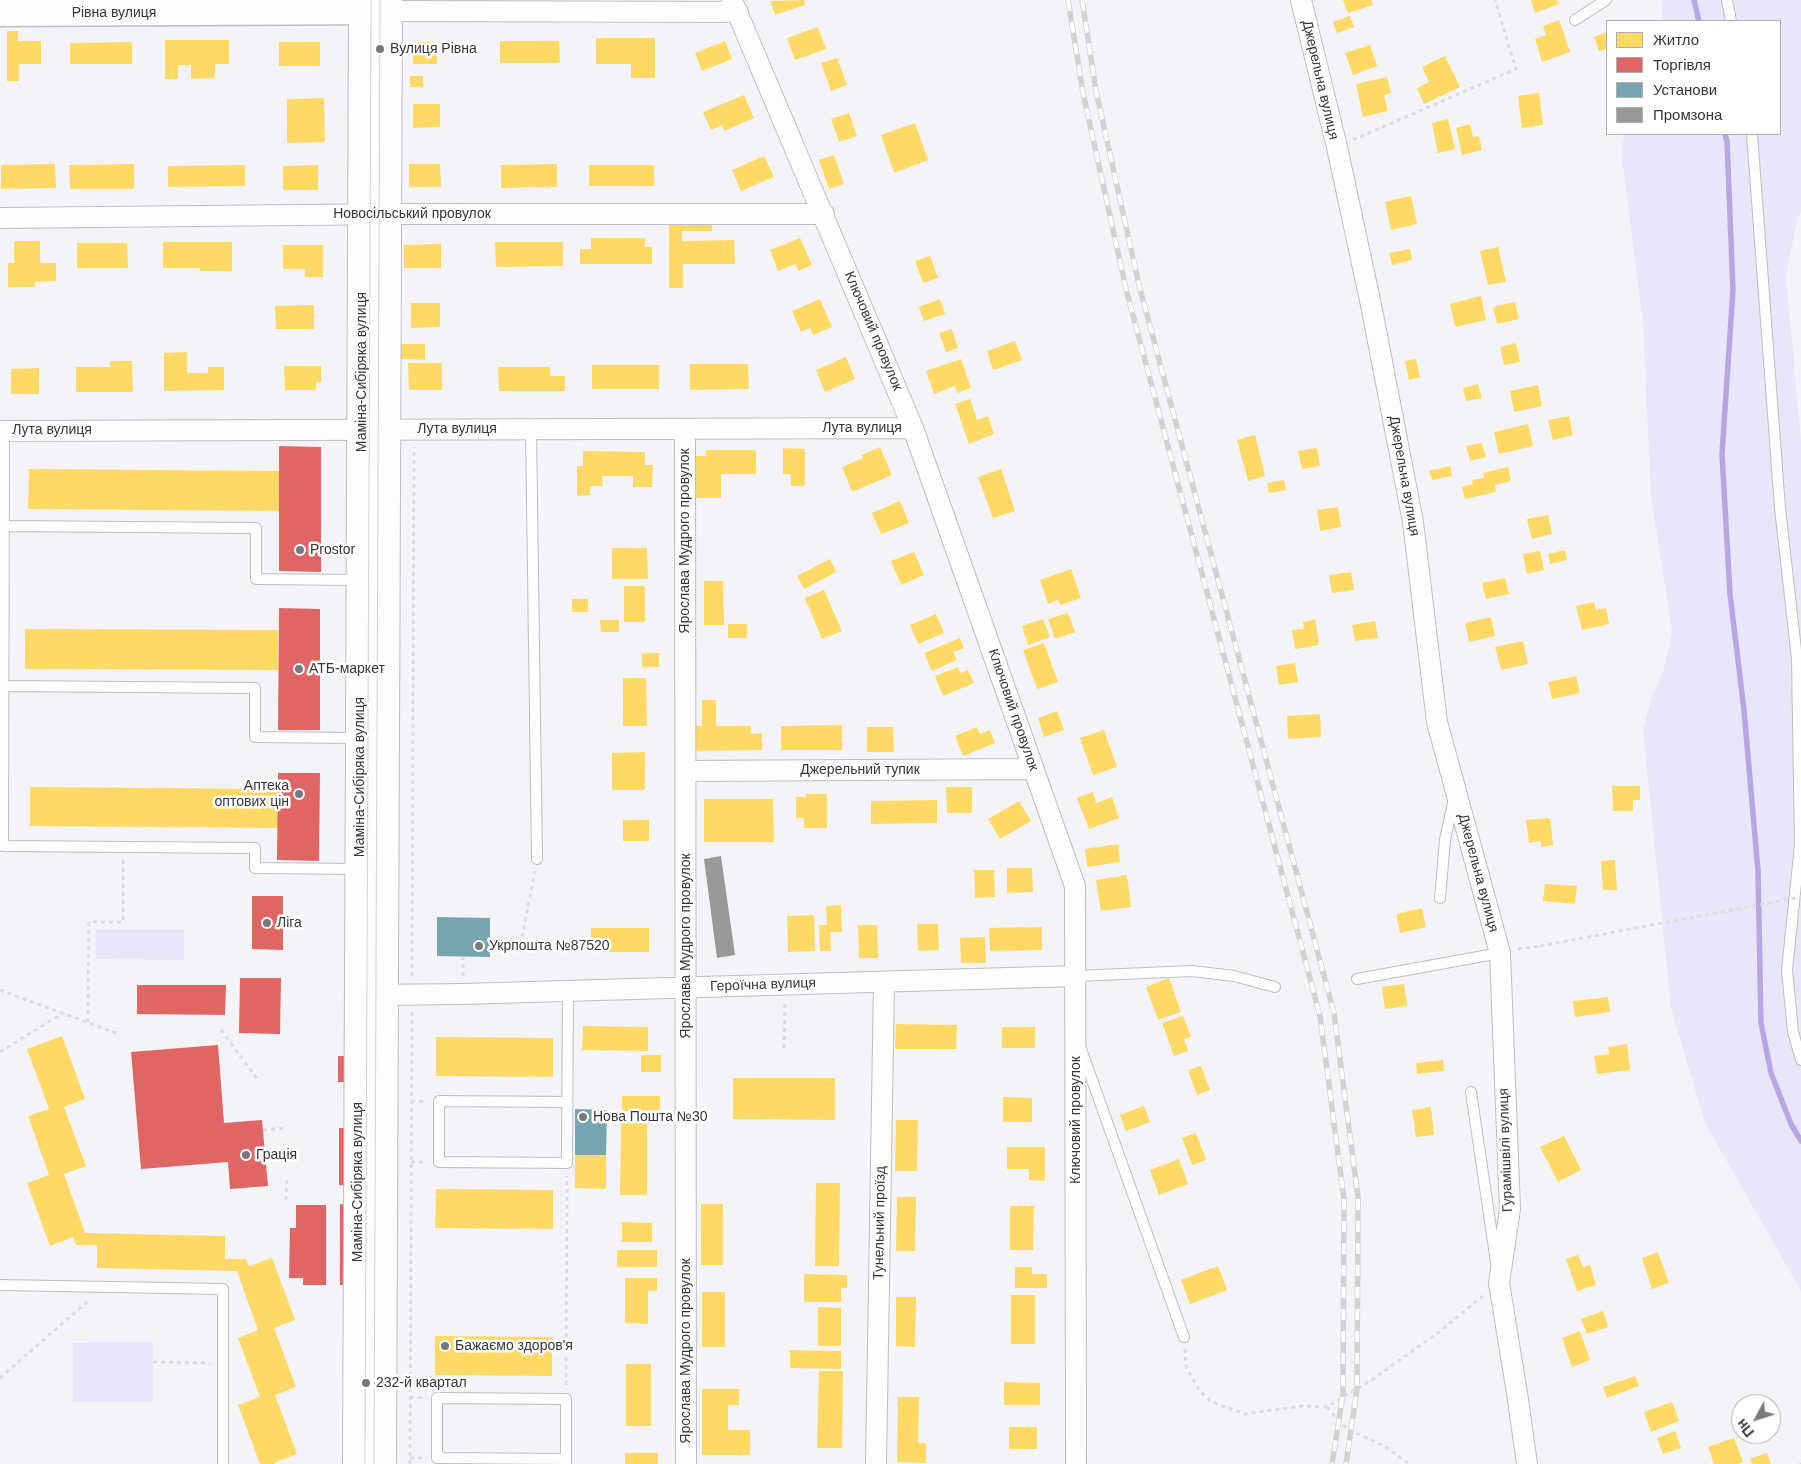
<!DOCTYPE html>
<meta charset="utf-8">
<style>
body{margin:0}
#map{position:relative;width:1801px;height:1464px;overflow:hidden;background:#f4f3f7;font-family:Helvetica,sans-serif}
canvas{display:block}
.legend{position:absolute;left:1606px;top:20px;width:175px;height:115px;box-sizing:border-box;background:#fff;border:1px solid #afafaf;margin:0;padding:6px 9px;list-style:none;font-size:15px;color:#363638}
.legend li{display:flex;align-items:center;gap:10px;height:25px}
.legend b{width:25px;border:1px solid #afafaf}
.north{position:absolute;left:1731px;top:1394px;width:50px;height:50px;box-sizing:border-box;background:#fff;border:1px solid #afafaf;border-radius:50%;rotate:230deg;font-size:14px;font-weight:700;line-height:20px;text-align:center;color:#363638}
.north::after{content:'';display:block;margin:auto;width:18px;height:22px;background:#78787b;clip-path:polygon(50% 0,100% 100%,50% 72%,0 100%)}
</style>
<div id="map">
<canvas width="1801" height="1464"></canvas>
<ul class="legend">
<li><b style="height:14px;background:#ffd966"></b>Житло</li>
<li><b style="height:14px;background:#e06666"></b>Торгівля</li>
<li><b style="height:14px;background:#76a5af"></b>Установи</li>
<li><b style="height:14px;background:#999"></b>Промзона</li>
</ul>
<div class="north">Пн</div>
</div>
<script>
const ctx = document.querySelector('canvas').getContext('2d');
ctx.lineJoin = 'round';
function fillPath(path, color) {
  ctx.fillStyle = color;
  ctx.fill(path, 'evenodd');
}
function trace(path, color, width, dash) {
  ctx.strokeStyle = color;
  ctx.lineWidth = width;
  ctx.lineCap = dash ? 'butt' : 'round';
  ctx.setLineDash(dash || []);
  ctx.stroke(path);
}
function write(font, color, halo, rows, align = 'center') {
  ctx.font = font + ' Helvetica,sans-serif';
  ctx.lineWidth = 5;
  ctx.setLineDash([]);
  ctx.textBaseline = 'middle';
  ctx.strokeStyle = halo;
  ctx.fillStyle = color;
  for (const [text, x, y, turn = 0] of rows) {
    ctx.save();
    ctx.translate(x, y);
    ctx.rotate((+turn || 0) * Math.PI / 180);
    ctx.textAlign = isNaN(turn) ? turn : align;
    if (halo) ctx.strokeText(text, 0, 0);
    ctx.fillText(text, 0, 0);
    ctx.restore();
  }
}
fillPath(new Path2D(`
 M1661 0H1801V213L1798 216 1786 275 1801 440V1291L1705 1123 1671 1008 1643 730 1652 696 1664 669 1672 631 1651 496 1643 323 1621 150 1625 134H1780V21H1661L1663 10Z
 M96 930H184V960L96 959Z
 M153 1342V1402H73V1343Z`), '#eae6fa');
fillPath(new Path2D(`
 M804 0 805 5 775 15 770 1Z
 M1343 0H1371L1373 5 1348 13Z
 M1531 0H1557L1559 4 1535 13Z
 M1350 16 1354 27 1337 33 1333 22Z
 M1559 20 1570 52 1542 62 1535 39 1546 35 1543 26Z
 M818 27 826 49 795 60 787 38Z
 M7 31H18V41H41V64H19V81H7Z
 M1607 32V49L1599 51 1594 37Z
 M596 38H655V78H631V64H596Z
 M165 40H229V64H215V78L191 79V65H178V79H165Z
 M500 41H559L560 63H500Z
 M725 41 732 59 702 71 695 53Z
 M132 42V64H70V43Z
 M279 42H320V66H279Z
 M413 42H437V64H413Z
 M1370 45 1377 66 1353 75 1345 53Z
 M1445 56 1460 87 1424 104 1417 88 1429 82 1422 67Z
 M837 58 847 85 831 91 821 63Z
 M410 76H423V87H410Z
 M1387 77 1391 93 1384 95 1388 111 1363 117 1356 84Z
 M1539 93 1543 125 1522 128 1518 96Z
 M744 95 754 118 724 131 722 125 711 130 703 112Z
 M324 98 325 142 287 143V99Z
 M413 104H440V127L413 128Z
 M849 113 857 136 839 142 831 119Z
 M1448 119 1455 149 1438 153 1432 123Z
 M915 123 928 160 894 173 881 135Z
 M1470 124 1473 137 1479 136 1482 150 1462 155 1456 128Z
 M834 155 844 184 829 189 819 160Z
 M764 156 774 177 741 191 732 170Z
 M55 164 56 188 1 189V165Z
 M134 164V189H70L69 165Z
 M409 164H440L441 187H409Z
 M557 164V187L501 188V165Z
 M245 165V186L168 187V166Z
 M318 165V190H283V166Z
 M589 165H654V186H589Z
 M1411 196 1417 224 1391 230 1385 202Z
 M712 223V231H682V241L734 240 735 264H683V288H669V224Z
 M591 238H645V247H652V264H580V249H591Z
 M800 238 812 265 798 271 795 264 778 271 770 250Z
 M14 241H40V263H56V281L35 282V287H8V263H14Z
 M163 242H232V271H200V268H163Z
 M495 242H563V266L496 267Z
 M77 243H127L128 268H77Z
 M441 244V268H404V245Z
 M283 245H323V277H305V269H283Z
 M1498 247 1506 282 1488 285 1480 251Z
 M1410 249 1412 260 1392 265 1389 253Z
 M930 256 938 278 923 283 915 261Z
 M1481 296 1486 320 1455 327 1450 304Z
 M820 299 832 327 813 335 810 328 801 332 792 311Z
 M940 299 945 314 924 321 919 307Z
 M1515 302 1519 319 1497 324 1493 307Z
 M411 303H440V327L411 328Z
 M314 305V329H276L275 306Z
 M952 329 958 348 946 352 939 333Z
 M1015 341 1022 360 993 370 987 351Z
 M1516 343 1520 362 1504 365 1500 347Z
 M401 344H425V360L401 359Z
 M187 352V373H208V367H224V390L164 391V353Z
 M846 357 855 379 825 392 816 370Z
 M961 359 971 388 957 393 955 386 934 394 926 371Z
 M1416 359 1420 377 1409 380 1405 361Z
 M110 361H132L133 392H76V367H110Z
 M408 363H442V390H409Z
 M690 364H748L749 389 690 390Z
 M592 365H659V389H592Z
 M284 366H321V382H316V390H285Z
 M498 367H550V376H565V391H499Z
 M39 368V394H11V369Z
 M1478 384 1482 398 1466 401 1463 388Z
 M1538 385 1542 406 1514 412 1510 391Z
 M970 399 977 420 988 416 994 434 969 444 955 404Z
 M1569 416 1573 435 1553 440 1548 420Z
 M1528 424 1533 446 1499 454 1494 432Z
 M1255 435 1265 476 1248 481 1237 440Z
 M1482 443 1486 457 1470 461 1466 446Z
 M880 447 892 475 852 492 842 467 863 458 862 455Z
 M783 448 805 449V486H791V474H783Z
 M1317 448 1320 466 1302 469 1298 451Z
 M706 450H756V474H721V498H692V467H696V456H706Z
 M583 451 645 452V465H653L652 487H633V476H602L603 486H590V495L577 496V466H583Z
 M1450 466 1452 476 1432 480 1429 471Z
 M1508 467 1511 481 1495 485 1496 492 1465 499 1462 487 1473 484 1472 480 1484 478 1483 473Z
 M29 469 279 471V511L28 509Z
 M1001 469 1015 511 993 518 978 477Z
 M1284 480 1286 490 1269 493 1267 483Z
 M900 501 909 523 881 534 872 513Z
 M1338 507 1341 527 1320 531 1317 510Z
 M1548 515 1552 534 1532 539 1527 519Z
 M612 548H647L648 579H612Z
 M1565 550 1567 560 1550 564 1548 554Z
 M1540 551 1544 570 1527 574 1523 554Z
 M914 552 924 575 901 585 891 561Z
 M830 559 836 572 804 589 797 576Z
 M1071 569 1081 598 1060 605 1058 600 1048 604 1040 580Z
 M1351 572 1354 590 1332 593 1329 575Z
 M1505 578 1509 594 1486 599 1482 583Z
 M704 581H723L724 625H704Z
 M624 586H645V622H624Z
 M824 590 842 631 822 639 805 598Z
 M572 599H588V612H572Z
 M1594 602 1596 610 1606 608 1609 624 1582 630 1576 606Z
 M1068 613 1075 632 1055 639 1048 619Z
 M936 614 944 633 918 644 910 625Z
 M1491 617 1495 636 1469 642 1465 623Z
 M1043 619 1050 637 1028 645 1022 626Z
 M1315 619 1319 645 1295 649 1292 630 1304 629 1303 622Z
 M600 620H619V632H601Z
 M1375 621 1378 638 1355 641 1352 625Z
 M728 624H747V638H728Z
 M25 629 278 630V670L25 669Z
 M960 638 964 648 953 652 957 660 932 671 924 653Z
 M1523 641 1528 664 1501 670 1495 647Z
 M1044 643 1058 682 1037 689 1023 650Z
 M642 653H659V667H642Z
 M1295 663 1298 682 1279 685 1276 666Z
 M958 667 961 673 968 670 974 683 943 696 935 676Z
 M1576 676 1580 693 1552 699 1548 682Z
 M623 678H646L647 726H623Z
 M702 700H716V726H751V734L762 733V750L692 751V726H702Z
 M1057 711 1064 730 1044 737 1038 718Z
 M1320 714 1321 737 1288 739 1287 716Z
 M842 725V750H781V726Z
 M867 727H893L894 752H867Z
 M977 727 980 734 990 730 995 743 963 756 955 736Z
 M1104 730 1117 767 1093 775 1080 738Z
 M645 752V790H612V753Z
 M1612 786H1640V800H1633V811H1613Z
 M30 787 278 789V828L30 826Z
 M946 787H972V813H947Z
 M1093 792 1096 803 1112 797 1119 818 1089 829 1077 798Z
 M806 794H827V828H804V818H796V797H806Z
 M704 799H773L774 842H704Z
 M937 800V823L871 824V801Z
 M1019 801 1031 821 1000 839 988 819Z
 M1550 818 1553 845 1541 847V841L1529 843 1526 820Z
 M623 820H649V841H623Z
 M1118 844 1120 862 1087 867 1085 849Z
 M1615 860 1617 890H1603L1601 861Z
 M1007 868H1032L1033 892 1007 893Z
 M974 870H994L995 897 975 898Z
 M1127 875 1131 907 1101 911 1096 880Z
 M1545 884 1577 886 1575 904 1543 901Z
 M841 905 842 932H830L831 951H820L819 925H827L826 906Z
 M1422 908 1426 927 1400 933 1396 914Z
 M814 915 815 951 788 952 787 916Z
 M917 924H938L939 950 918 951Z
 M858 925H877L878 958H859Z
 M1042 927V950L990 951 989 928Z
 M591 928H649V952H591Z
 M985 937 986 963H961L960 938Z
 M1169 978 1181 1012 1158 1020 1146 987Z
 M1404 984 1407 1006 1385 1009 1382 987Z
 M1608 997 1610 1012 1575 1017 1573 1001Z
 M1183 1016 1191 1037 1184 1039 1188 1051 1174 1056 1162 1023Z
 M896 1024 957 1025 956 1049H895Z
 M583 1026 648 1027V1051L582 1050Z
 M1002 1027H1035V1048H1002Z
 M62 1036 85 1099 64 1107 86 1166 64 1174 85 1233 225 1236V1259H246L249 1266 272 1258 295 1320 274 1328 296 1387 275 1395 297 1454 274 1463 275 1464H260L238 1405 260 1397 238 1338 258 1330 237 1271 97 1268V1245H76L73 1237 50 1246 27 1183 49 1175 28 1116 49 1109 27 1049Z
 M436 1037 553 1038V1077L436 1076Z
 M1627 1044 1630 1070 1597 1074 1594 1056 1609 1054 1608 1047Z
 M641 1055H661V1072H641Z
 M1443 1060 1444 1071 1417 1074 1416 1063Z
 M1201 1066 1210 1090 1197 1095 1188 1070Z
 M733 1078H835V1120L733 1119Z
 M622 1096H660V1111H622Z
 M1003 1097 1032 1098V1122H1003Z
 M1144 1106 1150 1122 1126 1131 1120 1115Z
 M1431 1107 1434 1135 1416 1137 1412 1110Z
 M896 1120H918L917 1171H895Z
 M621 1122H647V1195H620Z
 M1196 1133 1206 1160 1192 1165 1182 1138Z
 M1564 1136 1581 1170 1558 1182 1540 1147Z
 M1007 1147H1045V1181L1029 1180V1169H1007Z
 M575 1155H606V1189L575 1188Z
 M1179 1159 1188 1184 1159 1195 1150 1170Z
 M816 1183H840L839 1266H815Z
 M436 1189 553 1190V1229L435 1228Z
 M897 1197H916L915 1251H896Z
 M701 1204H723V1265H701Z
 M1010 1206H1034L1033 1250H1010Z
 M622 1222 652 1223V1242H622Z
 M617 1250H657V1267H617Z
 M1658 1252 1669 1283 1652 1289 1642 1258Z
 M1578 1255 1583 1267 1590 1265 1596 1285 1577 1291 1566 1259Z
 M1218 1266 1227 1290 1190 1304 1181 1280Z
 M1015 1267H1032V1274H1047V1288H1015Z
 M804 1274 847 1275V1288H841V1302H804Z
 M625 1278H657V1291H648V1324L625 1323Z
 M702 1292H725V1347H702Z
 M1011 1295H1035V1344H1011Z
 M896 1297H916L915 1347 896 1346Z
 M818 1307 841 1308V1346H818Z
 M1603 1311 1608 1327 1587 1334 1581 1319Z
 M1580 1331 1590 1360 1572 1367 1562 1338Z
 M435 1336 552 1337V1376L435 1375Z
 M790 1350 841 1351V1369L790 1368Z
 M626 1364H651V1426H626Z
 M819 1371H843L842 1448H817Z
 M1635 1376 1639 1386 1607 1398 1603 1387Z
 M1004 1382 1040 1383V1405H1004Z
 M702 1389H739V1405H728V1430H750V1455H702Z
 M898 1397H919L918 1443H926V1463L897 1462Z
 M1672 1402 1679 1421 1651 1432 1644 1412Z
 M1009 1427H1037V1449H1009Z
 M1675 1431 1681 1448 1663 1454 1657 1438Z
 M1734 1438 1743 1462 1738 1464H1714L1708 1447Z
 M625 1453H658V1464H625Z
 M1767 1453 1771 1464H1752L1750 1459Z`), '#ffd966');
fillPath(new Path2D(`
 M279 446 321 447V572L279 571Z
 M279 608 320 609V730H278Z
 M278 773H320L319 861 277 860Z
 M252 896H283V950L252 949Z
 M240 978H281L280 1034 239 1033Z
 M137 985H226L225 1015 137 1014Z
 M218 1045 224 1123 262 1120 268 1186 230 1189 228 1162 141 1169 131 1052Z
 M338 1056H350V1082H338Z
 M339 1128H352V1186L339 1185Z
 M340 1204 352 1205V1285H340Z
 M296 1205H326V1285H303V1278H289L290 1228H296Z`), '#e06666');
fillPath(new Path2D(`
 M437 917 490 918V957L437 956Z
 M575 1109 607 1110 606 1155H575Z`), '#76a5af');
fillPath(new Path2D(`
 M721 856 735 955 717 958 704 859Z`), '#999');
trace(new Path2D(`
 M1694 0 1699 21
 M1725 134 1727 141 1733 290 1722 454 1730 594 1744 710 1758 871 1761 1023 1771 1073 1791 1124 1801 1141`), '#b6a7e3', 5.5);
const service = new Path2D(`
 M1727 0 1731 21
 M1575 20 1606 0
 M1752 134 1780 508 1797 659 1800 845 1787 970 1793 1032 1801 1060
 M531 429 537 859
 M4 431 3 846 255 848V868L359 869
 M3 526 256 528V579L359 580
 M3 686 255 688V737L358 738
 M1440 898 1445 840 1454 798
 M1076 976 1192 971 1234 976 1275 987
 M1357 979 1500 953
 M1081 1049 1184 1337
 M1471 1092 1496 1262
 M567 1102 439 1101V1162L567 1163 568 990
 M0 1285 223 1289V1464
 M566 1464V1399L437 1398V1458L566 1459`);
const minor = new Path2D(`
 M732 0 913 428 1075 886 1076 1464
 M1301 0 1337 147 1371 305 1413 522 1437 722 1500 953 1510 1209 1499 1283 1517 1393 1527 1464
 M388 11 738 12
 M0 218 398 214H824
 M685 429 686 1464
 M0 431 913 428
 M686 771 1034 769
 M371 995 463 994 1076 976
 M876 1464 884 982`);
const tertiary = new Path2D(`
 M0 13 384 11`);
const secondary = new Path2D(`
 M357 1464 363 0
 M382 1464 388 0`);
trace(service, '#bebdbf', 12);
trace(minor, '#bebdbf', 22);
trace(tertiary, '#bebdbf', 29);
trace(secondary, '#bebdbf', 30);
trace(new Path2D(`
 M1353 140 1516 69 1495 0
 M522 937 535 871
 M1518 949 1540 946
 M412 976 414 447
 M463 976V957
 M0 990 119 1034
 M88 1022 89 922H123V860
 M221 1030 258 1080
 M784 1048 785 1003
 M0 1052 63 1013
 M411 1101H426
 M263 1130 287 1128
 M411 1162H425
 M286 1200 287 1176
 M1185 1349 1186 1367 1200 1391 1210 1401 1244 1414 1303 1406 1327 1407 1373 1379 1439 1332 1483 1296
 M153 1362 210 1363
 M0 1378 88 1301
 M566 1385 567 1176
 M410 1397 424 1398
 M1327 1407 1346 1428 1386 1447 1409 1464
 M410 1458H424
 M410 1464 412 1012
 M1800 1464 1801 1463`), '#dcdcdd', 3, [4, 4]);
trace(service, '#fdfdfe', 10);
trace(minor, '#fdfdfe', 20);
trace(tertiary, '#fdfdfe', 26);
trace(secondary, '#fdfdfe', 28);
trace(new Path2D(`
 M365 1464 371 0
 M374 1464 380 0`), '#d1d1d2', 1);
const rail = new Path2D(`
 M1068 0 1083 93 1126 289 1320 1016 1344 1199 1343 1394 1332 1464
 M1082 0 1096 91 1139 285 1334 1013 1358 1197 1357 1389 1346 1464`);
trace(rail, '#d1d1d2', 5.5);
trace(rail, '#fff', 4, [11]);
trace(new Path2D(`
 M1540 946 1801 897`), '#dcdcdd', 3, [4, 4]);
for (const [x, y, r, color] of [
 [380,49,5,"#78787b"],
 [300,550,5,"#78787b"],
 [299,669,5,"#78787b"],
 [299,794,5,"#78787b"],
 [267,923,5,"#78787b"],
 [479,946,5,"#78787b"],
 [583,1117,5,"#78787b"],
 [246,1155,5,"#78787b"],
 [445,1346,5,"#78787b"],
 [366,1383,5,"#78787b"]
]) {
  const dot = new Path2D();
  dot.arc(x, y, r, 0, 2 * Math.PI);
  ctx.fillStyle = color;
  ctx.fill(dot);
  trace(dot, '#fff', 2);
}
write('14px', '#363638', '#fff', [
 ["Рівна вулиця",114,13],
 ["Джерельна вулиця",1320,80,77],
 ["Новосільський провулок",412,214],
 ["Ключовий провулок",873,331,67],
 ["Маміна-Сибіряка вулиця",362,372,-90],
 ["Лута вулиця",862,428],
 ["Лута вулиця",457,429],
 ["Лута вулиця",52,430],
 ["Джерельна вулиця",1404,476,80],
 ["Ярослава Мудрого провулок",685,541,-90],
 ["Ключовий провулок",1013,710,71],
 ["Джерельний тупик",860,770],
 ["Маміна-Сибіряка вулиця",360,777,-90],
 ["Джерельна вулиця",1478,873,75],
 ["Ярослава Мудрого провулок",686,946,-90],
 ["Героїчна вулиця",763,985,-2],
 ["Ключовий провулок",1076,1120,-90],
 ["Гурамішвілі вулиця",1506,1150,-92],
 ["Маміна-Сибіряка вулиця",358,1182,-90],
 ["Тунельний проїзд",880,1223,-89],
 ["Ярослава Мудрого провулок",686,1351,-90]
]);
write('14px', '#363638', '#fff', [
 ["Вулиця Рівна",390,49],
 ["Prostor",310,550],
 ["АТБ-маркет",309,669],
 ["Аптека",289,786,"right"],
 ["оптових цін",289,802,"right"],
 ["Ліга",277,923],
 ["Укрпошта №87520",489,946],
 ["Нова Пошта №30",593,1117],
 ["Грація",256,1155],
 ["Бажаємо здоров'я",455,1346],
 ["232-й квартал",376,1383]
], 'left');
</script>
